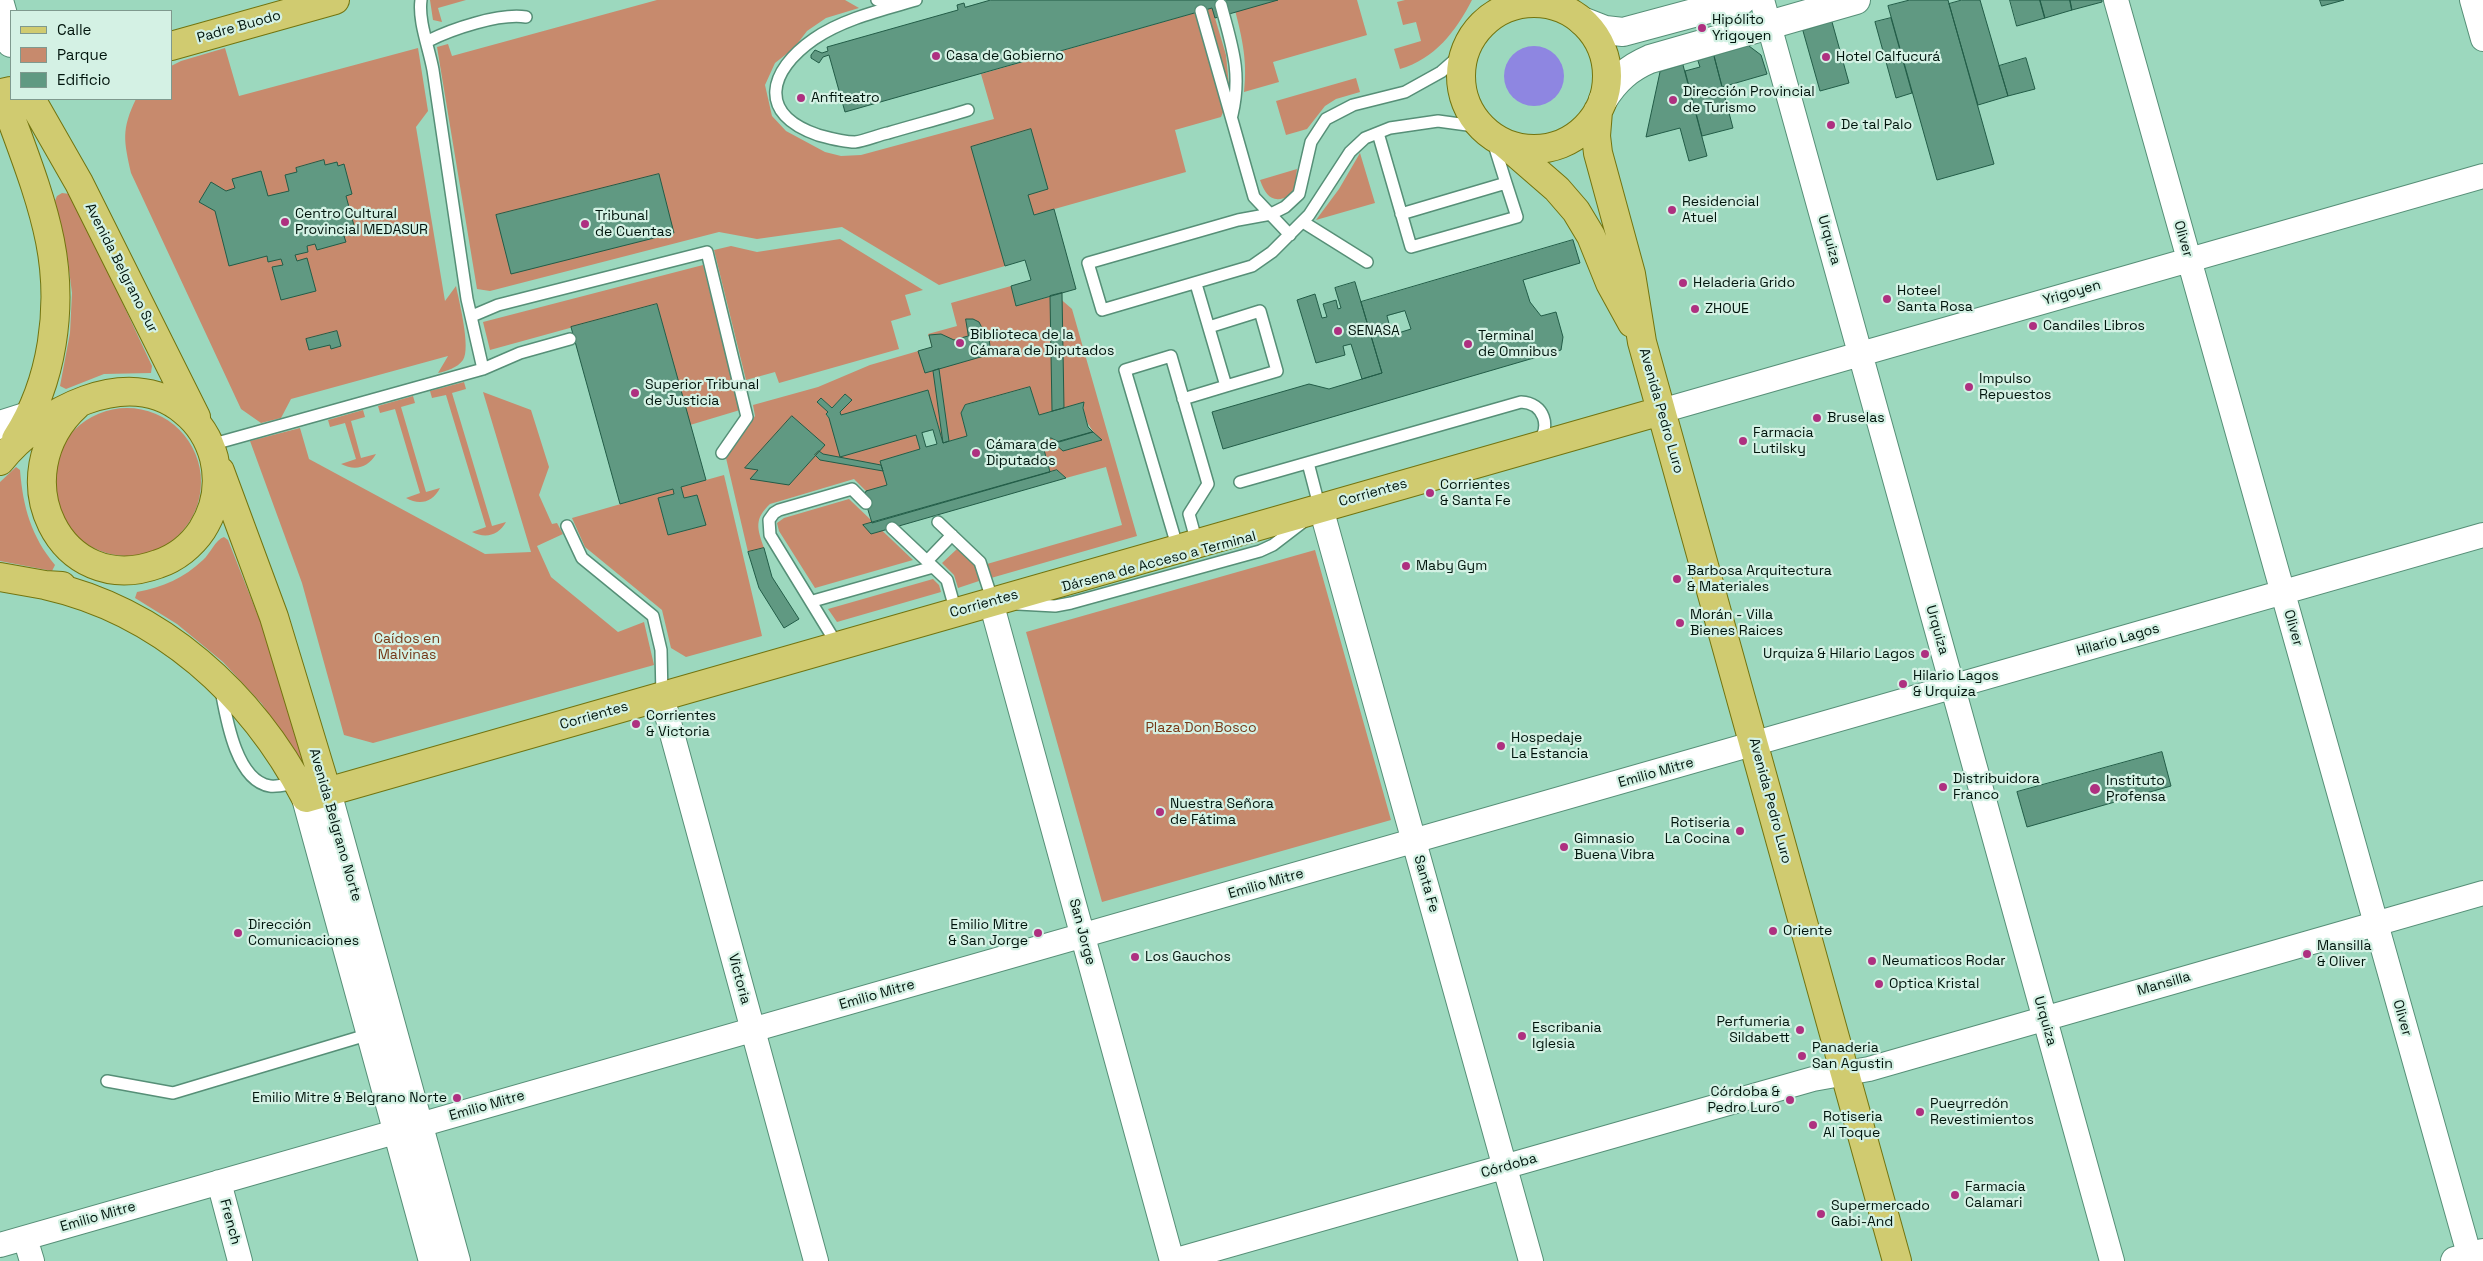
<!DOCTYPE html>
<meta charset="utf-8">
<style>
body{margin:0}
#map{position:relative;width:2483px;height:1261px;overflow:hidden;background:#9cd8be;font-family:"Space Grotesk",sans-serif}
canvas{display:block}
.legend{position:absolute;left:10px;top:10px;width:162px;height:90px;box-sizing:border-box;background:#d4f1e4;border:1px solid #7f998e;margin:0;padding:6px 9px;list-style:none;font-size:15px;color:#00140c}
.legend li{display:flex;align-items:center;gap:10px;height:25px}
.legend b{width:25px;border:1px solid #7f998e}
</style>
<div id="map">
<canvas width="2483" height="1261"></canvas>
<ul class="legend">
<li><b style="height:6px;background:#d0cb70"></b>Calle</li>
<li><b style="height:14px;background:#c78a6d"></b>Parque</li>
<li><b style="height:14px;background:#609982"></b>Edificio</li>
</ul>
</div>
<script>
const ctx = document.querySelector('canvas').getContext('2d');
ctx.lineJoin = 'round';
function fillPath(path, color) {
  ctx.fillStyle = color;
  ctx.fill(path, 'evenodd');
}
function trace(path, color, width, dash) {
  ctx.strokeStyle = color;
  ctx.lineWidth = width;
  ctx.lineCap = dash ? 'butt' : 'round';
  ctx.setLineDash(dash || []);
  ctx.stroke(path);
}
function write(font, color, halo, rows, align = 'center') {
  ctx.font = font + ' "Space Grotesk",sans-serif';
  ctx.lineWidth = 4.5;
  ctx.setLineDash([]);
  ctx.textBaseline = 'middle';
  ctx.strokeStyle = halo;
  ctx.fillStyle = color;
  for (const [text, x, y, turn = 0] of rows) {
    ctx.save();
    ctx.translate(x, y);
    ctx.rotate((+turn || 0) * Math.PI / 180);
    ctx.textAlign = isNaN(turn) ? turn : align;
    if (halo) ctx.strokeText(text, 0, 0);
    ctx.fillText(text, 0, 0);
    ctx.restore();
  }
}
fillPath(new Path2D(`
 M430 0H466L438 8 442 22 433 20Z
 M657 0H845L859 8 826 18 807 31 794 48 775 63 765 85 772 116 786 131 825 152 841 156 861 155 994 119 981 74 1212 8 1226 55 1230 96 1221 117 1175 130 1186 172 994 226 1005 266 939 285 842 227 757 239 719 232 490 291 477 289 437 47 448 44 452 56Z
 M1240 0H1357L1367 35 1273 62 1279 82 1244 92C1248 58 1241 34 1233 2Z
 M1405 0H1472C1456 31 1435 59 1400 69L1394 49 1421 41 1416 22 1403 25 1397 2Z
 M225 48 239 96 418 48 428 111 416 127 445 301 456 286C459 301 471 348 463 360 457 368 447 371 438 373L448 356 291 399 281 418 261 423 241 409 131 173C124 141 121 130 136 99H171V66L181 61Z
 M1356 78 1360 92 1336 99 1325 106 1307 129 1286 135 1276 101Z
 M1360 153 1375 203 1316 220 1339 189Z
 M1297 169 1295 186 1290 196C1272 204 1266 196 1260 180Z
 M62 193 70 194 74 199 152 366 151 373 104 374 66 389 60 386 70 333 72 293 67 254 54 203 57 196Z
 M840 239 923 290 905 295 911 315 891 321 899 349 779 383 775 372 746 380 714 250 731 246 757 252Z
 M703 265 740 410 690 425 657 304 490 350 483 322Z
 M1011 286 1016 306 1056 295 1072 309 1137 536 991 578 987 564 1122 525 1106 467 1066 478 1057 470 1050 472 1043 446 1046 439 1051 438 1059 442 1055 443 1063 451 1101 440C1090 429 1082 418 1084 402L1039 415 1030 387 965 405 961 413 967 436 943 443 928 390 841 415 840 412 851 401 845 394 832 408 821 398 817 402 828 412 826 415 829 418 916 435 920 449 880 461 887 485 866 491 854 479 770 504C754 519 757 528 764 548L748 552 726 458 755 416 753 405 818 387 870 365 932 347 928 334 957 326 951 303Z
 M464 382 466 389 452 393 492 526 506 522C499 535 486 539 472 532L486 527 446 395 432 398 430 391Z
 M483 392 531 410 549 467 539 495 552 524 557 523 563 534 537 546 551 577 618 632 644 622 654 665 373 743 344 735 302 583 250 441 300 428 309 459 485 554 531 552Z
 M413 396 415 403 401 407 426 492 440 488C433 502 420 506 406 498L420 493 395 409 380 413 378 406Z
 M53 482a74 74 0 1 1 148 0a74 74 0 1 1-148 0Z
 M363 410 365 417 351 421 361 458 376 454C368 468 355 471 341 464L356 459 345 423 330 427 328 420Z
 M16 467 20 470C23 507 31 536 55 565L52 571 0 561V482Z
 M724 475 762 636 686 657 671 648 662 610 585 547 572 518 673 489 674 494 658 498 668 535 705 525 697 495 684 498 681 487Z
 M849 499 913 560 815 588 779 531 777 523 784 518Z
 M224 537 228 540 266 636 306 765 303 767 262 704 223 662 177 624 135 598 137 592C163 587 184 578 203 560 210 554 215 540 224 537Z
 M957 549 975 566 979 581 958 588 954 575 942 563Z
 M1315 550 1391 820 1102 902 1026 632Z
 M933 579 939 585 941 592 837 622 828 609Z`), '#c78a6d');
fillPath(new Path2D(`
 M1504 76a30 30 0 1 1 60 0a30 30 0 1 1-60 0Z`), '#8e86e1');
const building = new Path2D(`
 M991 0H1278L1215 18 1212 8 845 112 829 55 823 57 819 63 811 58V55L815 50 822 53 828 51 827 47 958 10 957 5 964 3 965 7Z
 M1910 0H1948L1994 164 1937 180 1888 6Z
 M1962 0H1980L2008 96 1978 105 1949 4Z
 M2010 0H2040L2045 18 2017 26Z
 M2040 0H2070L2072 10 2045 18Z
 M2070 0H2102V2L2072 10Z
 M2320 0H2344L2322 6Z
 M1891 18 1912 93 1896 98 1875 22Z
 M1832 22 1849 83 1820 91 1803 31Z
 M1749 46 1761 55 1767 74 1722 87 1714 56Z
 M1714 56 1733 128 1702 136 1685 71 1700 67 1698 61Z
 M2026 58 2035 89 2008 96 1999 66Z
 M1683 65 1707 156 1689 161 1680 128 1646 137 1660 72Z
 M1031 129 1048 189 1028 195 1034 215 1054 209 1076 289 1016 306 1011 286 1031 280 1025 260 1005 266 971 147Z
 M324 160 325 165 337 162 338 166 344 164 352 194 346 196 356 233 344 236 346 242 317 250 315 244 307 246 308 252 295 255 297 261 307 258 316 291 281 300 272 267 283 265 281 259 268 262 267 256 229 266 215 211 199 202 211 182 226 191 235 188 232 179 261 171 268 196 289 191 285 175 297 172 296 168Z
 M659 174 674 233 511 274 496 215Z
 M1573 240 1580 263 1523 280 1530 302 1541 316 1556 312 1563 337 1561 350 1223 449 1212 412 1309 384 1329 389 1382 373 1361 302ZM1405 311 1411 329 1392 335 1387 316Z
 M1355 282 1382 373 1362 379 1351 344 1343 346 1345 355 1316 363 1297 300 1315 294 1322 318 1327 317 1323 304 1336 300 1338 309 1341 308 1335 288Z
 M1062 293 1064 408 1052 411 1050 296Z
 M657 304 706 480 681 487 684 498 697 495 706 525 668 535 658 498 674 494 673 489 620 504 571 327Z
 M966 319H973L979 322 984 332 988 331 991 354 925 373 918 351 932 347 929 335 941 334 954 340 968 336Z
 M337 331 341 346 331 349 330 345 309 350 306 339Z
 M939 369 949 441 943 443 933 371Z
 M1030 387 1039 415 1084 402 1083 408 1088 427 1093 432 1059 442 1051 438 1046 439 1043 446 1050 472 872 523 864 497 866 491 887 485 880 461 920 449 916 435 840 457 829 418 826 414 828 412 817 402 821 398 832 408 845 394 852 400 840 412 841 415 928 390 943 443 967 436 961 413 965 405ZM933 430 937 444 926 447 922 433Z
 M792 416 825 445 789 485 750 479 758 470 745 468Z
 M1093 432 1102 440 1063 451 1054 443Z
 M819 451 823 454 881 465 883 471 820 460 815 455Z
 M1057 470 1066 478 871 534 863 525Z
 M764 548 772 577 799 619 784 628 759 588 748 552Z
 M2162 752 2171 786 2027 827 2017 792Z`);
fillPath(building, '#609982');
trace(building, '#225c47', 1);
const service = new Path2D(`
 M421 0C418 21 429 48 433 70L467 299 483 369
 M877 0 897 5
 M916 0C882 10 843 19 814 39 768 71 757 114 818 135 829 138 843 142 855 142 865 141 878 135 888 133 915 125 942 118 968 110
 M1221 5C1232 47 1242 72 1232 115
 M1201 11 1254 197 1290 235
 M428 41C452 29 499 13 526 17
 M1465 51 1441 72 1405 92 1353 105 1326 119 1311 142 1299 194 1285 207 1271 214 1238 220 1088 263 1102 310 1252 266 1272 252 1309 215 1350 152 1365 138 1390 128 1438 121 1482 127
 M1378 133 1411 247 1517 217 1506 183 1401 214
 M1491 135 1506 183
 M1303 222 1367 262
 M1196 284 1226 386 1277 371 1260 311 1209 327
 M472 316 498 305 707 252 747 417 722 453
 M1183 399 1226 386
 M210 445 483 369 520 353 570 339
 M1308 463 1320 509
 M1240 482 1521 402C1544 403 1552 427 1537 443
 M938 522 980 562 993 602
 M567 526 582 558 653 616 661 650 662 697
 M892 528 947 580 956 612
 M1178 549 1125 370 1171 356 1208 484 1189 514 1197 543
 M927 561 952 535
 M813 601 933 567
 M1018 604 1055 606 1071 603 1260 551 1273 545 1303 522
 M838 646 770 535 769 520 774 513 779 510 852 489 866 503
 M221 690C226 717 236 781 270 786 278 787 289 784 297 783
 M107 1081 173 1093 370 1034`);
const minor = new Path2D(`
 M1762 0 2112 1261
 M2116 0 2471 1261
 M2472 0 2483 39
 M1661 411 2483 176
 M1321 508 1531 1261
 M991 602 1172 1261
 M662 697 816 1261
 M219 1182 240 1261
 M25 1238 32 1261
 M0 1245 2483 535
 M1173 1261 1813 1079 1869 1069 2483 893`);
const tertiary = new Path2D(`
 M0 425 28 416
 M2455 1261 2483 1253`);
const secondary = new Path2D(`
 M0 4 11 43
 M1582 21 1605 30 1623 32 1742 0
 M1603 100C1615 80 1629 68 1650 59L1856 0
 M327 792 456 1261
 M306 798 433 1261`);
const primary = new Path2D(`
 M1461 76a73 73 0 1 1 146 0a73 73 0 1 1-146 0Z
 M171 46 335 0
 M11 91 2 93C19 142 40 191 50 241 63 307 53 382 16 439
 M31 99 79 183 196 417
 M1598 111 1596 136 1598 153 1631 274 1642 342 1897 1261
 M1504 143 1557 189 1576 211 1591 236 1610 283 1632 323
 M0 461C39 412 128 364 184 411 199 423 209 439 214 458 220 483 216 508 202 530 192 545 176 558 158 564 60 600 0 475 77 405
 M220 471 274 617 327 792
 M0 577 45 585 62 586
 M45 585C161 611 252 694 306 798L1661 411`);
trace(service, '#568f77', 14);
trace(minor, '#568f77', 26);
trace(tertiary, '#568f77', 30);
trace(secondary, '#568f77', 30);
trace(primary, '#72740f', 30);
trace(service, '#fff', 11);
trace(minor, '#fff', 24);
trace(tertiary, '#fff', 28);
trace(secondary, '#fff', 28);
trace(primary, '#d0cb70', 28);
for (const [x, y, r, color] of [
 [1702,28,5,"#ae3080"],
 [936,56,5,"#ae3080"],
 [1826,57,5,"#ae3080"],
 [801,98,5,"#ae3080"],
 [1673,100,5,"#ae3080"],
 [1831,125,5,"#ae3080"],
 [1672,210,5,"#ae3080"],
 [285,222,5,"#ae3080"],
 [585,224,5,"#ae3080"],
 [1683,283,5,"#ae3080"],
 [1887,299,5,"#ae3080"],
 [1695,309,5,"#ae3080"],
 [2033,326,5,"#ae3080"],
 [1338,331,5,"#ae3080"],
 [960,343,5,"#ae3080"],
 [1468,344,5,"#ae3080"],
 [1969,387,5,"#ae3080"],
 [635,393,5,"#ae3080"],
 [1817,418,5,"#ae3080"],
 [1743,441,5,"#ae3080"],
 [976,453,5,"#ae3080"],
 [1430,493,5,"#ae3080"],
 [1406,566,5,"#ae3080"],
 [1677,579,5,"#ae3080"],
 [1680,623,5,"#ae3080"],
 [1925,654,5,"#ae3080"],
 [1903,684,5,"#ae3080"],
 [636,724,5,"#ae3080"],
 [1501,746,5,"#ae3080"],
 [1943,787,5,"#ae3080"],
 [2095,789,6,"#ae3080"],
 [1160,812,5,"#ae3080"],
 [1740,831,5,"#ae3080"],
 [1564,847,5,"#ae3080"],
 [1773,931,5,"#ae3080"],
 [238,933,5,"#ae3080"],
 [1038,933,5,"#ae3080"],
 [2307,954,5,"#ae3080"],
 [1135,957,5,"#ae3080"],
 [1872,961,5,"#ae3080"],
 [1879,984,5,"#ae3080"],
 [1800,1030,5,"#ae3080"],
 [1522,1036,5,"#ae3080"],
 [1802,1056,5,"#ae3080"],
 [457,1098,5,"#ae3080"],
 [1790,1100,5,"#ae3080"],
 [1920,1112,5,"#ae3080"],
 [1813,1125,5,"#ae3080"],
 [1955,1195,5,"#ae3080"],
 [1821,1214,5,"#ae3080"]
]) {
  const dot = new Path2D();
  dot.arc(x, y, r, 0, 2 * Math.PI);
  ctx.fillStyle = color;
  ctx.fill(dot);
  trace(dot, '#d4f1e4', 2);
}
write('14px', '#00140c', '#d4f1e4', [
 ["Hipólito",1712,20],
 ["Yrigoyen",1712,36],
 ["Casa de Gobierno",946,56],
 ["Hotel Calfucurá",1836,57],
 ["Dirección Provincial",1683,92],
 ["de Turismo",1683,108],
 ["Anfiteatro",811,98],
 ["De tal Palo",1841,125],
 ["Residencial",1682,202],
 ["Atuel",1682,218],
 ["Centro Cultural",295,214],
 ["Provincial MEDASUR",295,230],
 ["Tribunal",595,216],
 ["de Cuentas",595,232],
 ["Heladeria Grido",1693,283],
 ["Hoteel",1897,291],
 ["Santa Rosa",1897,307],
 ["ZHOUE",1705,309],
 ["Candiles Libros",2043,326],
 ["SENASA",1348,331],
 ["Biblioteca de la",970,335],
 ["Cámara de Diputados",970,351],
 ["Terminal",1478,336],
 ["de Omnibus",1478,352],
 ["Impulso",1979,379],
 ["Repuestos",1979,395],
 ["Superior Tribunal",645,385],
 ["de Justicia",645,401],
 ["Bruselas",1827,418],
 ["Farmacia",1753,433],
 ["Lutilsky",1753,449],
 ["Cámara de",986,445],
 ["Diputados",986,461],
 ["Corrientes",1440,485],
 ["& Santa Fe",1440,501],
 ["Maby Gym",1416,566],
 ["Barbosa Arquitectura",1687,571],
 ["& Materiales",1687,587],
 ["Morán - Villa",1690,615],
 ["Bienes Raices",1690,631],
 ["Urquiza & Hilario Lagos",1915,654,"right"],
 ["Hilario Lagos",1913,676],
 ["& Urquiza",1913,692],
 ["Corrientes",646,716],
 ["& Victoria",646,732],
 ["Hospedaje",1511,738],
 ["La Estancia",1511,754],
 ["Distribuidora",1953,779],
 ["Franco",1953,795],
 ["Instituto",2106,781],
 ["Profensa",2106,797],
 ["Nuestra Señora",1170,804],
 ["de Fátima",1170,820],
 ["Rotiseria",1730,823,"right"],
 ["La Cocina",1730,839,"right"],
 ["Gimnasio",1574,839],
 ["Buena Vibra",1574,855],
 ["Dirección",248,925],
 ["Comunicaciones",248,941],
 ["Emilio Mitre",1028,925,"right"],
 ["& San Jorge",1028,941,"right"],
 ["Oriente",1783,931],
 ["Mansilla",2317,946],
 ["& Oliver",2317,962],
 ["Los Gauchos",1145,957],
 ["Neumaticos Rodar",1882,961],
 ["Optica Kristal",1889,984],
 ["Perfumeria",1790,1022,"right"],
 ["Sildabett",1790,1038,"right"],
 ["Escribania",1532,1028],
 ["Iglesia",1532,1044],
 ["Panaderia",1812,1048],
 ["San Agustin",1812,1064],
 ["Córdoba &",1780,1092,"right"],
 ["Pedro Luro",1780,1108,"right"],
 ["Emilio Mitre & Belgrano Norte",447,1098,"right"],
 ["Pueyrredón",1930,1104],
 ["Revestimientos",1930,1120],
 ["Rotiseria",1823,1117],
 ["Al Toque",1823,1133],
 ["Farmacia",1965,1187],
 ["Calamari",1965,1203],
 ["Supermercado",1831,1206],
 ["Gabi-And",1831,1222]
], 'left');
write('14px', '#00140c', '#d4f1e4', [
 ["Padre Buodo",239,27,-16],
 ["Oliver",2183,239,74],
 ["Urquiza",1829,240,74],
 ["Avenida Belgrano Sur",121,268,63],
 ["Yrigoyen",2072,293,-16],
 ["Avenida Pedro Luro",1661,411,74],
 ["Corrientes",1373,493,-16],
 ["Dársena de Acceso a Terminal",1159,562,-15],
 ["Corrientes",984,604,-16],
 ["Oliver",2293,628,74],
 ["Urquiza",1937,630,74],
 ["Hilario Lagos",2118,640,-16],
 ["Corrientes",594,716,-16],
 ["Emilio Mitre",1656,773,-16],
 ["Avenida Pedro Luro",1770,801,75],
 ["Avenida Belgrano Norte",335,825,74],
 ["Emilio Mitre",1266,884,-16],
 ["Santa Fe",1426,884,74],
 ["San Jorge",1082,932,75],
 ["Victoria",739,979,75],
 ["Mansilla",2164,984,-16],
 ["Emilio Mitre",877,995,-16],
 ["Oliver",2402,1018,74],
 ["Urquiza",2045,1021,74],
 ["Emilio Mitre",487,1106,-16],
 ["Córdoba",1509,1166,-16],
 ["Emilio Mitre",98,1217,-16],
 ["French",230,1222,75]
]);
write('14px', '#743716', '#d4f1e4', [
 ["Caídos en",407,639],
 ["Malvinas",407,655],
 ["Plaza Don Bosco",1201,728]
]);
</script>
